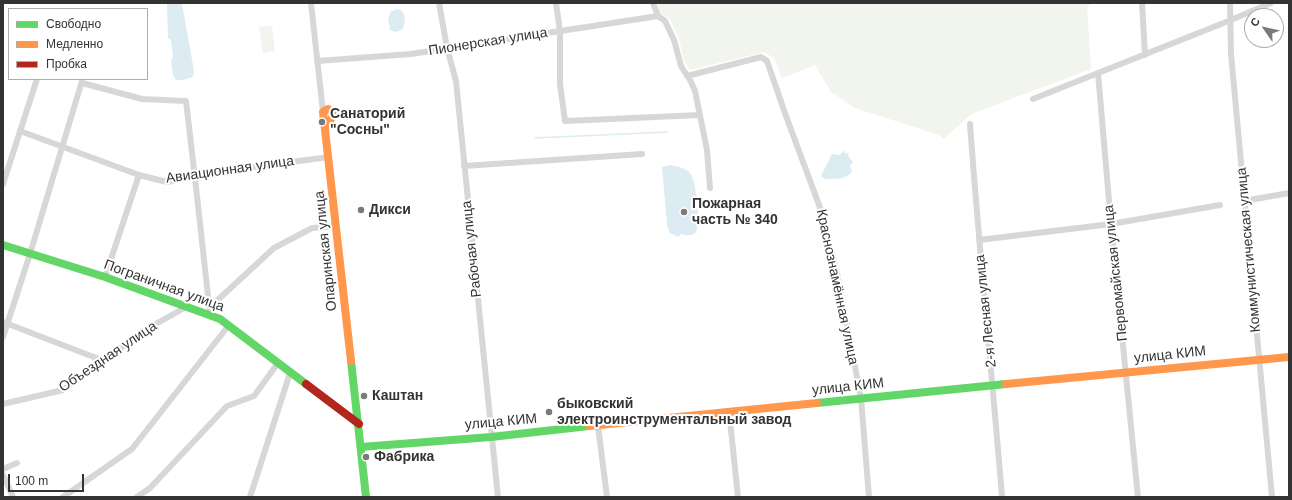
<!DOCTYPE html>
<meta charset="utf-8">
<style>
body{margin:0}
#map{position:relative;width:1292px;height:500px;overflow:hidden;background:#fff;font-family:Helvetica,sans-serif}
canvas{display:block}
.frame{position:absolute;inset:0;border:4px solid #333;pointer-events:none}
.legend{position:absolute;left:8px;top:8px;width:140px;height:72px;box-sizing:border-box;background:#fff;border:1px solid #adadad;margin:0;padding:5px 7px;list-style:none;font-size:12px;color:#333}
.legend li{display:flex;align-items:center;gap:8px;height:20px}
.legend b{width:20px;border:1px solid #adadad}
.north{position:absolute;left:1244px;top:8px;width:40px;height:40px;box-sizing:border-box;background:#fff;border:1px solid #adadad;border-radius:50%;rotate:304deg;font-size:11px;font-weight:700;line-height:16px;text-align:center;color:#333}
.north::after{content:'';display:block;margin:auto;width:14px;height:18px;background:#7a7a7a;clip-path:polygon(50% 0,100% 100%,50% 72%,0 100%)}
.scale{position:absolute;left:8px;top:474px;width:76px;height:18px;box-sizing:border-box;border:2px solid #333;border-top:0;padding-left:5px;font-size:12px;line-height:14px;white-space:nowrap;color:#333;-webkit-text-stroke:3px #fff;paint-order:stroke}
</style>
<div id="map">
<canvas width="1292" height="500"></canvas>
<div class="frame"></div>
<ul class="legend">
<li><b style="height:5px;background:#63d668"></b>Свободно</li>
<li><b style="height:5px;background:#ff974d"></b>Медленно</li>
<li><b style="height:5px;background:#b3261e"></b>Пробка</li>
</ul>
<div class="north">С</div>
<div class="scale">100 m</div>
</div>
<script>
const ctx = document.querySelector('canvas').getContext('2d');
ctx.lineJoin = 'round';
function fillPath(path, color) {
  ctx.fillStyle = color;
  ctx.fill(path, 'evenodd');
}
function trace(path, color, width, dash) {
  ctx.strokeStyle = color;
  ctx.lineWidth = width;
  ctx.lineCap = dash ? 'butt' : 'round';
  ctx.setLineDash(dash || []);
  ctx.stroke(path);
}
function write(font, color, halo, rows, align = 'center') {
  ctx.font = font + ' Helvetica,sans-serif';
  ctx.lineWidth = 4;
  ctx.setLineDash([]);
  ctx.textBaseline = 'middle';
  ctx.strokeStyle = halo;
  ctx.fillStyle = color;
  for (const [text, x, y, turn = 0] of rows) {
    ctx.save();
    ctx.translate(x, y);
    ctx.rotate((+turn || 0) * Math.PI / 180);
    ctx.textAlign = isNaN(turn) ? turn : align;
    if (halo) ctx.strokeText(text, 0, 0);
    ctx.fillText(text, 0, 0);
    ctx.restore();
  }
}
fillPath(new Path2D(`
 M657 3H1091L1087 8 1091 69 971 114 944 139 939 135 855 108 831 92 815 65 782 78 774 58 764 52 690 70 684 61 679 39 670 19 660 13Z
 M272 26 275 51 263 53 259 27Z`), '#f1f5ed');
fillPath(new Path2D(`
 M167 3H181L183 9 194 71 193 77 183 80H176L173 75 171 61 173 56 171 40 168 38Z
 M397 9C407 11 406 22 402 30L395 32 390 30 388 18 390 15V12Z
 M844 150 845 153H849L848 156 853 162 850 166 852 172C845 180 835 179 825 179L821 176 832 154 840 155Z
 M670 165C676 166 686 168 690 173 696 179 701 225 696 232 693 236 686 236 681 234L678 237 670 233 667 225 662 167Z`), '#ddebf3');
trace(new Path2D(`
 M535 138 668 132`), '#ddebf3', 1.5);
trace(new Path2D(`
 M311 3 323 112
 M439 3 447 48 456 81 498 497
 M556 3 560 31V84L565 121 700 115
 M653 3 658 16 665 21 674 40 681 66 690 80 695 91 707 150 710 188
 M1142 3 1145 55
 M1230 3 1231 54 1272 497
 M317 61 411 54 658 16
 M1098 73 1111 224 1138 497
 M687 76 761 57 767 61 786 116 822 213 837 273 861 398 869 497
 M82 83 142 99 186 101 195 178 210 314
 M1033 99 1231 20 1271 3
 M970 124C979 249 992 373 1002 497
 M20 131 139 175 167 182 254 167 329 157
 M464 166 642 154
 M3 184 37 79
 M1244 201 1289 193
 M979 240 1111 224 1220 205
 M105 277 139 175
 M209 308 274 248 312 228 336 226
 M3 322 104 361
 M3 337 30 254 82 81
 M3 404 63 390 147 329 186 307
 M729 411 738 497
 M598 426 607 497
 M3 469 17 463
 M3 475 13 497
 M63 497 132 449 229 325
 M137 497 150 488 227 406 254 396 278 363
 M250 497 290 373`), '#d7d7d7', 6);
trace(new Path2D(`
 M3 245 105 277 220 319 306 384
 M351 361 366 497
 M817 403 1006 384
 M361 447 491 437 589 426`), '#63d668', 8);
trace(new Path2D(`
 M325 128 333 116V112L328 109 323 112 351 361
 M1006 384 1289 357
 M589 426 817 403`), '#ff974d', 8);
trace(new Path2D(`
 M306 384 359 424`), '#b3261e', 8);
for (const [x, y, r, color] of [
 [322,122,4,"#7a7a7a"],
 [361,210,4,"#7a7a7a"],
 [684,212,4,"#7a7a7a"],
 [364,396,4,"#7a7a7a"],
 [549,412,4,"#7a7a7a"],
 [366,457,4,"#7a7a7a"]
]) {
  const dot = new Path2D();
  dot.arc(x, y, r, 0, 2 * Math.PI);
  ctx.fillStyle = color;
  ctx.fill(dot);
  trace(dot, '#fff', 1.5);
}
write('14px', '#333', '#fff', [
 ["Пионерская улица",488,42,-9],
 ["Авиационная улица",230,170,-8],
 ["Рабочая улица",472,249,-96],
 ["Коммунистическая улица",1249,250,-95],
 ["Опаринская улица",326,251,-96],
 ["Первомайская улица",1116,273,-96],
 ["Пограничная улица",164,286,20],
 ["Краснознамённая улица",837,287,78],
 ["2-я Лесная улица",986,311,-96],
 ["улица КИМ",1170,355,-6],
 ["Объездная улица",108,357,-34],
 ["улица КИМ",848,387,-6],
 ["улица КИМ",501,422,-5]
]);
write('bold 14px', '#333', '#fff', [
 ["Санаторий",330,114],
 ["\"Сосны\"",330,130],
 ["Пожарная",692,204],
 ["часть № 340",692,220],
 ["Дикси",369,210],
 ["Каштан",372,396],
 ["быковский",557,404],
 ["электроинструментальный завод",557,420],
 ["Фабрика",374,457]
], 'left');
</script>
